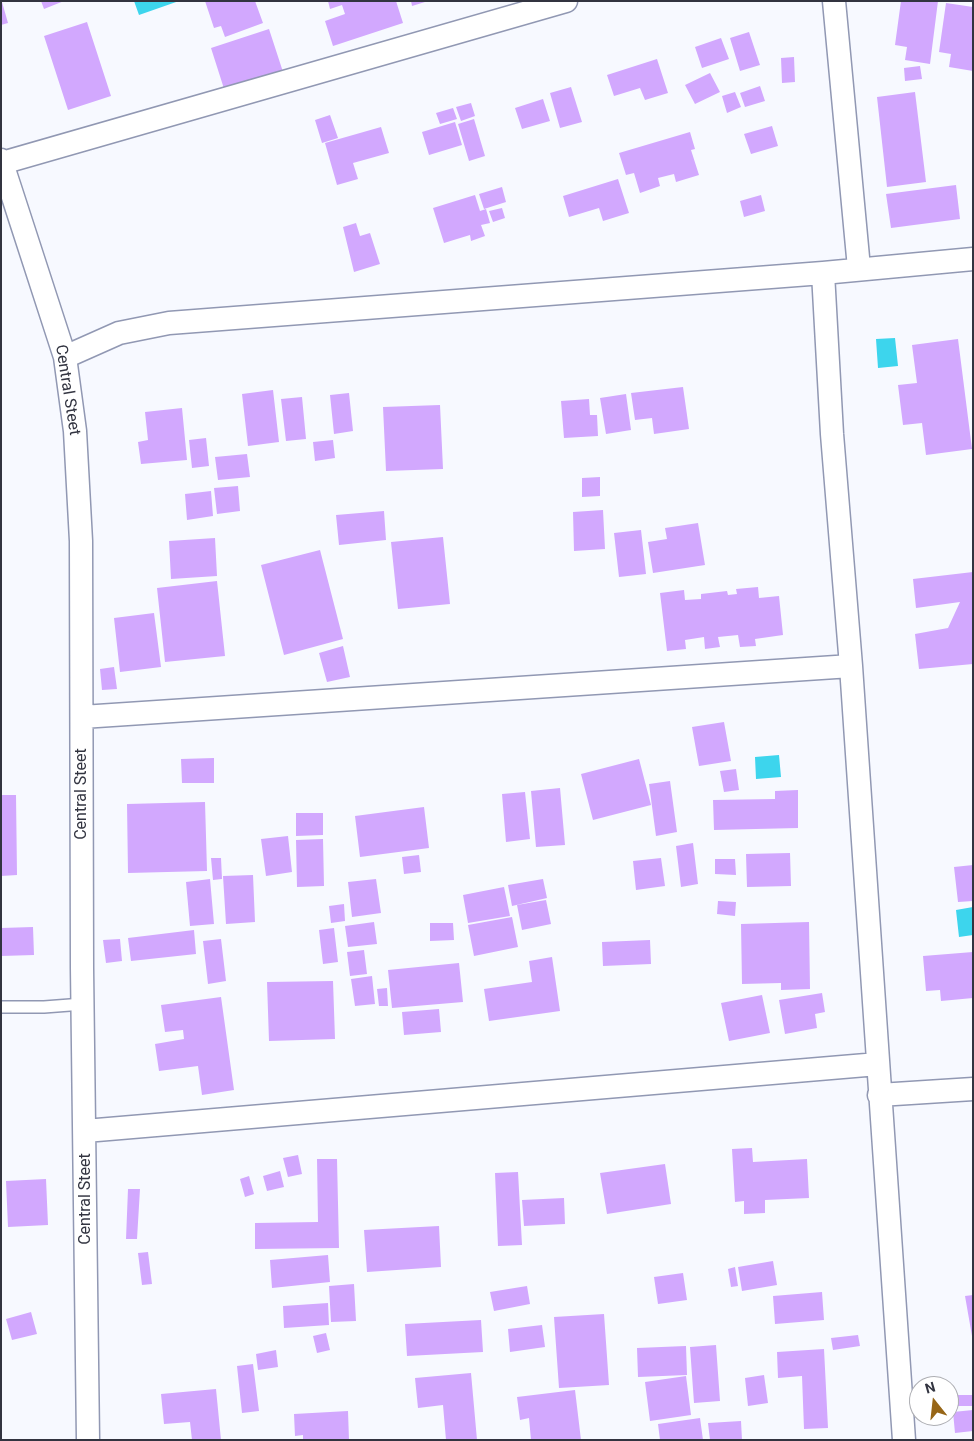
<!DOCTYPE html>
<style>
body{margin:0}
#map{position:relative;width:974px;height:1441px;overflow:hidden;background:#f7f9ff;font-family:Roboto,sans-serif}
canvas{display:block}
.frame{position:absolute;inset:0;border:2px solid #323440;pointer-events:none}
.north{position:absolute;left:909px;top:1376px;width:50px;height:50px;box-sizing:border-box;background:#fff;border:1px solid #adaeb3;border-radius:50%;rotate:344deg;font-size:14px;font-weight:700;line-height:20px;text-align:center;color:#323440}
.north::after{content:'';display:block;margin:auto;width:18px;height:22px;background:#976617;clip-path:polygon(50% 0,100% 100%,50% 72%,0 100%)}
</style>
<div id="map">
<canvas width="974" height="1441"></canvas>
<div class="frame"></div>
<div class="north">N</div>
</div>
<script>
const ctx = document.querySelector('canvas').getContext('2d');
ctx.lineJoin = 'round';
function fillPath(path, color) {
  ctx.fillStyle = color;
  ctx.fill(path, 'evenodd');
}
function trace(path, color, width, dash) {
  ctx.strokeStyle = color;
  ctx.lineWidth = width;
  ctx.lineCap = dash ? 'butt' : 'round';
  ctx.setLineDash(dash || []);
  ctx.stroke(path);
}
function write(font, color, halo, rows, align = 'center') {
  ctx.font = font + ' Roboto,sans-serif';
  ctx.lineWidth = 4;
  ctx.setLineDash([]);
  ctx.textBaseline = 'middle';
  ctx.strokeStyle = halo;
  ctx.fillStyle = color;
  for (const [text, x, y, turn = 0] of rows) {
    ctx.save();
    ctx.translate(x, y);
    ctx.rotate((+turn || 0) * Math.PI / 180);
    ctx.textAlign = isNaN(turn) ? turn : align;
    if (halo) ctx.strokeText(text, 0, 0);
    ctx.fillText(text, 0, 0);
    ctx.restore();
  }
}
fillPath(new Path2D(`
 M134 1H179L139 15Z
 M895 338 898 366 878 368 876 339Z
 M779 755 781 777 756 779 755 757Z
 M973 907V935L959 937 956 910Z`), '#3dd5ed');
fillPath(new Path2D(`
 M41 1H64L44 9Z
 M205 1H255L263 23 225 37 221 26 214 28Z
 M328 1H396L403 23 333 46 325 21 345 14 342 5 330 9Z
 M411 1H425V2L412 6Z
 M901 1H938L930 64 905 60 907 47 895 45Z
 M2 2 8 23 1 25V3Z
 M946 3 973 7V71L949 67 951 54 939 52Z
 M87 22 111 96 68 110 44 36Z
 M269 29 284 75 226 95 211 48Z
 M749 32 760 65 740 71 730 38Z
 M721 38 729 59 702 68 695 47Z
 M794 57 795 82 782 83 781 58Z
 M657 59 668 93 645 100 640 88 614 96 607 75Z
 M920 66 922 79 905 81 904 68Z
 M710 73 720 92 695 104 685 85Z
 M760 86 765 101 745 107 740 93Z
 M571 87 582 122 560 128 550 93Z
 M735 92 741 107 727 113 722 96Z
 M915 92 926 182 887 187 877 97Z
 M543 99 550 121 522 129 515 108Z
 M471 103 475 116 461 121 456 107Z
 M453 108 457 119 440 124 436 113Z
 M330 115 338 138 322 143 315 120Z
 M474 119 485 156 469 161 458 124Z
 M455 122 462 145 429 155 422 132Z
 M772 126 778 146 751 154 744 134Z
 M381 127 389 153 353 163 358 179 337 185 325 143Z
 M690 132 695 149 691 150 699 175 676 182 674 174 658 178 660 186 640 193 634 173 626 175 619 153Z
 M618 179 629 213 603 221 599 208 569 217 563 196Z
 M956 185 960 219 891 228 886 194Z
 M502 187 506 202 484 209 479 194Z
 M475 195 480 211 486 209 490 223 481 225 485 236 471 241 470 235 444 243 433 208Z
 M761 195 765 211 744 217 740 201Z
 M502 208 505 218 493 222 489 211Z
 M356 223 360 236 370 233 380 264 354 272 343 227Z
 M958 339 972 449 926 455 922 423 903 425 898 385 917 383 912 345Z
 M683 387 689 429 654 434 652 418 635 420 631 393Z
 M273 390 279 442 248 446 242 394Z
 M349 393 353 431 334 434 330 395Z
 M626 394 631 430 606 434 600 398Z
 M302 397 306 439 286 441 281 399Z
 M589 399 590 415H597L598 436 564 438 561 401Z
 M440 405 443 469 386 471 383 407Z
 M182 408 187 460 141 464 138 442 148 440 145 412Z
 M206 438 209 466 192 468 189 440Z
 M333 440 335 458 315 461 313 442Z
 M247 454 250 477 218 480 215 457Z
 M600 477V496L582 497V478Z
 M238 486 240 511 217 514 214 488Z
 M211 491 213 516 187 520 185 494Z
 M603 510 605 549 574 551 573 512Z
 M384 511 386 540 339 545 336 515Z
 M698 523 705 565 653 573 648 542 667 539 665 528Z
 M641 530 646 574 619 577 614 533Z
 M443 537 450 604 398 609 391 542Z
 M215 538 217 576 171 579 169 541Z
 M320 550 343 639 284 655 261 565Z
 M973 572V664L919 669 915 634 948 628 960 602 916 608 913 579Z
 M217 581 225 656 165 662 157 588Z
 M758 587 759 598 779 596 783 635 755 639 756 646 740 647 738 635 718 637 720 647 705 649 704 637 685 640 686 649 667 651 660 593 684 590 685 600 701 599V594L727 591 728 595 737 594 736 589Z
 M154 613 161 667 120 672 114 618Z
 M343 646 350 677 327 682 319 653Z
 M114 667 117 689 102 690 100 669Z
 M724 722 731 761 699 766 692 727Z
 M214 758V783H182L181 759Z
 M639 759 651 805 593 820 581 774Z
 M736 769 739 790 724 792 720 771Z
 M670 781 677 832 656 836 649 784Z
 M560 788 565 845 536 847 531 791Z
 M798 790V828L714 830 713 800 775 799V791Z
 M525 792 530 839 506 842 502 794Z
 M1 795H16L17 875 1 876Z
 M205 802 207 871 128 873 127 804Z
 M424 807 429 848 360 857 355 816Z
 M296 813H323V835L296 836Z
 M288 836 292 872 266 876 261 839Z
 M323 839 324 886 297 887 296 840Z
 M693 843 698 884 681 887 676 846Z
 M790 853 791 886 747 887 746 854Z
 M419 855 421 872 404 874 402 857Z
 M211 858H221L222 879 213 880Z
 M661 858 665 886 636 890 633 861Z
 M715 859H735L736 875 715 874Z
 M973 865V901L958 902 954 867Z
 M253 875 255 922 226 924 223 876Z
 M210 879 214 924 190 926 186 882Z
 M376 879 381 913 352 917 348 882Z
 M543 879 547 898 512 906 508 885Z
 M504 887 510 916 468 923 463 895Z
 M546 900 551 924 522 930 517 905Z
 M718 901 736 902 735 916 717 914Z
 M344 904 345 921 331 923 329 906Z
 M512 917 518 947 474 956 468 925Z
 M374 922 377 944 348 947 345 926Z
 M809 922 810 989 781 990V983L742 984 741 924Z
 M430 923H453L454 940 430 941Z
 M33 927 34 955 1 956V928Z
 M334 928 338 962 323 964 319 930Z
 M194 930 196 954 131 961 128 938Z
 M120 939 122 961 106 963 103 940Z
 M221 939 226 981 208 984 203 941Z
 M650 940 651 964 603 966 602 942Z
 M364 950 367 974 350 976 347 952Z
 M973 952V998L941 1001 940 990 926 991 923 956Z
 M552 957 560 1011 489 1021 484 989 532 982 529 961Z
 M459 963 463 1002 392 1008 388 970Z
 M372 976 375 1004 355 1006 351 979Z
 M333 981 335 1039 269 1041 267 982Z
 M387 988 388 1006H379L377 989Z
 M822 993 825 1012 815 1014 817 1028 785 1034 779 1000Z
 M762 995 770 1033 729 1041 721 1003Z
 M221 997 234 1090 202 1095 198 1066 159 1071 155 1044 184 1039 183 1030 165 1032 161 1005Z
 M439 1009 441 1032 404 1035 402 1012Z
 M752 1148 753 1162 807 1159 809 1198 765 1200V1213L744 1214V1201L735 1202 732 1149Z
 M298 1155 302 1174 288 1177 283 1158Z
 M317 1159H337L339 1248 255 1249V1223L318 1222Z
 M665 1164 671 1204 607 1214 600 1173Z
 M280 1171 284 1187 267 1191 263 1176Z
 M518 1172 522 1245 498 1246 495 1173Z
 M249 1176 254 1194 245 1197 240 1179Z
 M46 1179 48 1225 8 1227 6 1181Z
 M128 1189H140L137 1239H126Z
 M564 1198 565 1224 524 1226 522 1200Z
 M439 1226 441 1267 367 1272 364 1230Z
 M148 1252 152 1284 142 1285 138 1253Z
 M328 1255 330 1282 272 1288 270 1260Z
 M773 1261 777 1285 742 1291 738 1267Z
 M735 1267 738 1286 731 1287 728 1269Z
 M683 1273 687 1300 658 1304 654 1277Z
 M354 1284 356 1321 331 1322 329 1286Z
 M527 1286 530 1304 494 1311 490 1292Z
 M822 1292 824 1320 775 1324 773 1296Z
 M973 1295V1336H972L965 1296Z
 M328 1303 329 1325 284 1328 283 1306Z
 M31 1312 37 1334 12 1340 6 1319Z
 M604 1314 609 1385 559 1388 554 1317Z
 M481 1320 483 1352 407 1356 405 1324Z
 M542 1325 545 1347 510 1352 508 1329Z
 M326 1333 330 1350 317 1353 313 1336Z
 M858 1335 860 1346 833 1350 831 1338Z
 M716 1345 720 1401 694 1403 690 1347Z
 M686 1346 687 1375 638 1377 637 1348Z
 M824 1349 828 1428 804 1429 802 1376 778 1378 777 1352Z
 M276 1350 278 1367 258 1370 256 1354Z
 M253 1364 259 1411 242 1413 237 1366Z
 M471 1373 477 1440H446L443 1405 418 1408 415 1378Z
 M764 1375 768 1403 748 1406 745 1378Z
 M686 1376 691 1415 650 1421 645 1382Z
 M216 1389 221 1440H192L190 1422 164 1424 161 1394Z
 M575 1390 581 1440H531L529 1418 520 1420 517 1397Z
 M952 1395H973V1406H953Z
 M973 1410V1431L955 1433 953 1412Z
 M348 1411 349 1440H303V1435L295 1436 294 1414Z
 M700 1418 703 1440H660L658 1424Z
 M741 1421 742 1440H710L708 1423Z`), '#d2a8fe');
const service = new Path2D(`
 M1 1007H44L83 1004`);
const minor = new Path2D(`
 M834 1 859 268
 M1 160 65 357 75 431 81 541 82 968 88 1440
 M2 163 566 1
 M823 273 832 434 851 666 904 1440
 M65 357 119 333 169 323 823 273 973 259
 M82 717 851 666
 M879 1095 973 1089
 M85 1131 878 1064`);
trace(service, '#9198b3', 14);
trace(minor, '#9198b3', 25);
trace(service, '#fff', 11);
trace(minor, '#fff', 22);
write('16px', '#323440', '#fff', [
 ["Central Steet",67,390,81],
 ["Central Steet",82,794,-90],
 ["Central Steet",86,1199,-90]
]);
</script>
